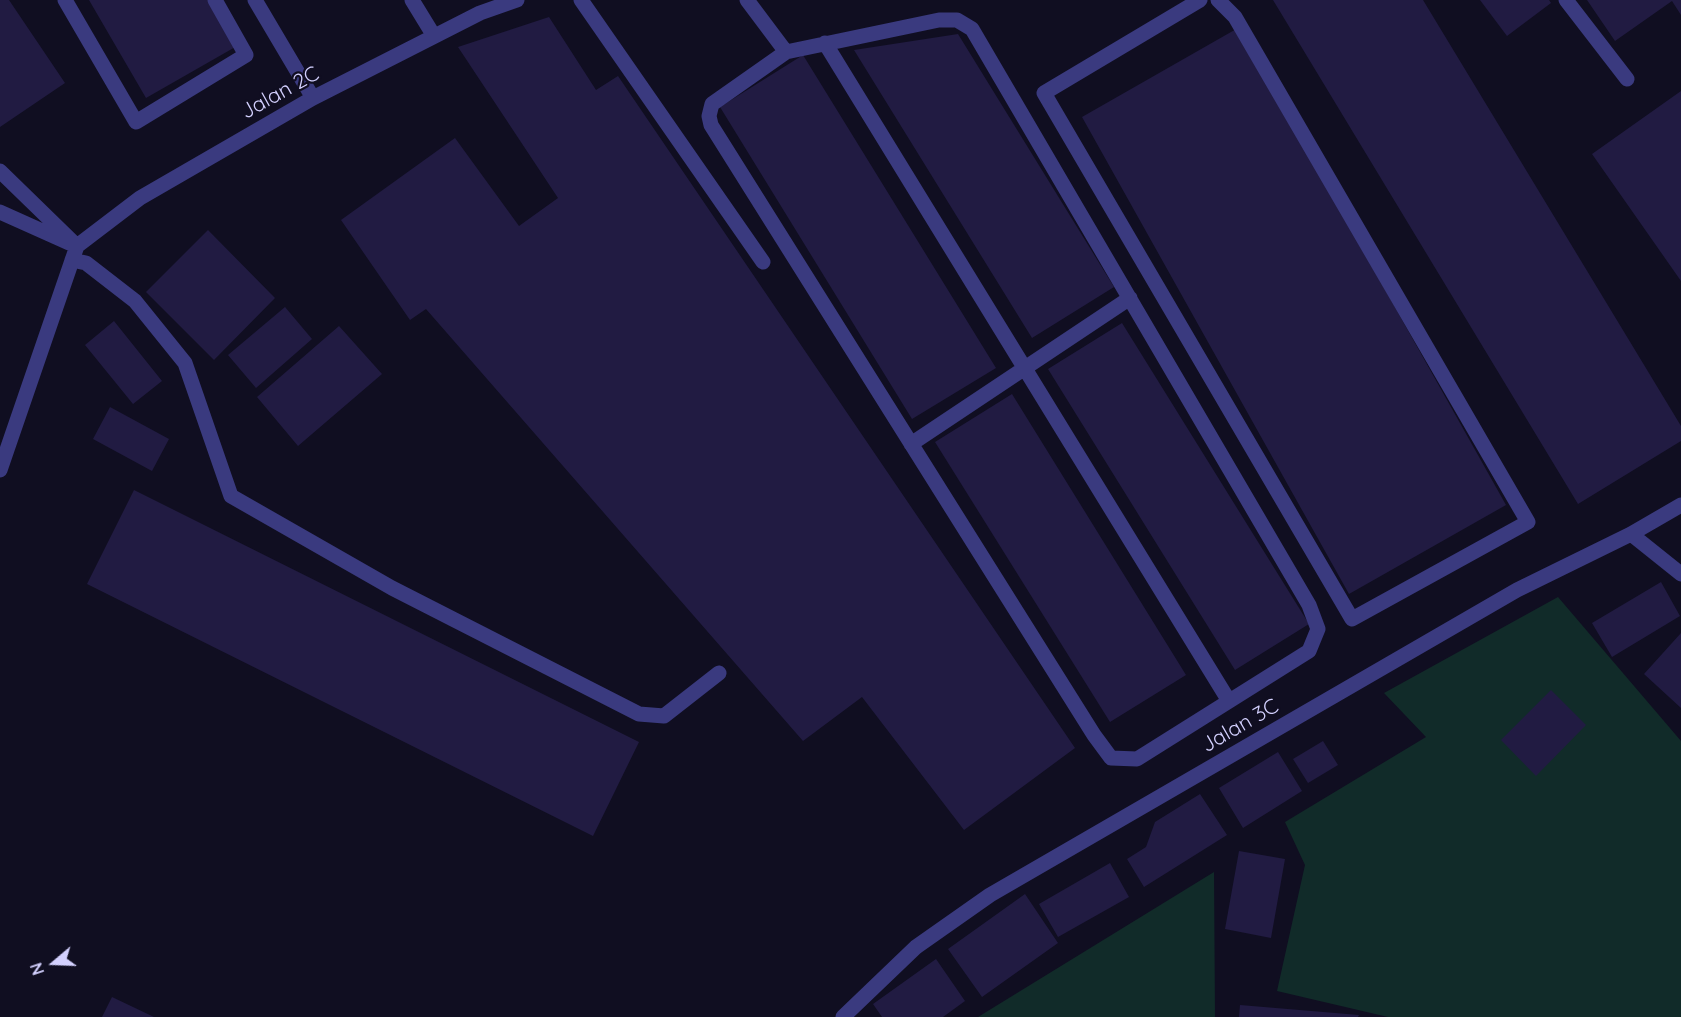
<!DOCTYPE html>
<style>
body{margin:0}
#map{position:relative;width:1681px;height:1017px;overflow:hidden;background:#100e21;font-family:Quicksand,sans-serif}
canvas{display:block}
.north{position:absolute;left:24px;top:933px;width:60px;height:60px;-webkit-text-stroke:4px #100e21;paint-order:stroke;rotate:251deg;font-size:16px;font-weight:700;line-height:24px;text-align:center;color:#d3d0fe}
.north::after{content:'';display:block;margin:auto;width:21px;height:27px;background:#d3d0fe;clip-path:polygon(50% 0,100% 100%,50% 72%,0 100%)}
</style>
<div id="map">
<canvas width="1681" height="1017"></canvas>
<div class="north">N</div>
</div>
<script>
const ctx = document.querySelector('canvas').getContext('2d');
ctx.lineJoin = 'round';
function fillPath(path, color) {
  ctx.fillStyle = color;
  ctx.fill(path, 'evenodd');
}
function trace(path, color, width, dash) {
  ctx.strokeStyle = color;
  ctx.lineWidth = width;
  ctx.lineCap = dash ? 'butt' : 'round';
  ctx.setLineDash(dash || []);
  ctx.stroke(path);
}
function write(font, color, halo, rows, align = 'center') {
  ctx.font = font + ' Quicksand,sans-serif';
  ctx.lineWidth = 4.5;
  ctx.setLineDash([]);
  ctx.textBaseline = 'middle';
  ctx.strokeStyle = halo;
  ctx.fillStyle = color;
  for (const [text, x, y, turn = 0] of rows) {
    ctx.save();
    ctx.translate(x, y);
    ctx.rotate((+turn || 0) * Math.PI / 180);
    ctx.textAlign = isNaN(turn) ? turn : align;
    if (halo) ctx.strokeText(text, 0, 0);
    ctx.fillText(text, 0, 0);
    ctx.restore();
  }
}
fillPath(new Path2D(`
 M1558 597 1681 741V1017H1388L1277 991 1305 865 1285 822 1426 737 1384 693Z
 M1214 872 1215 1017H978Z`), '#112b29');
fillPath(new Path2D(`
 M0 0H9L65 83 0 127Z
 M89 0H210L237 46 146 98Z
 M1273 0H1423L1681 426V441L1578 504Z
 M1480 0H1549L1551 3 1507 36Z
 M1587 0H1681V15L1672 1 1615 41Z
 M549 17 596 90 618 76 1075 748 964 830 862 697 803 741 426 309 410 320 341 220 455 138 519 226 558 198 458 47Z
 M1238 28 1506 505 1349 594 1082 117Z
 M958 34 1114 287 1032 338 854 50Z
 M803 55 996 368 912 419 720 107Z
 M1681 91V281L1592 154Z
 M208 230 275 298 214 360 146 292Z
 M285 307 312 339 256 388 228 355Z
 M114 321 162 381 133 404 85 345Z
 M1122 323 1309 624 1235 670 1048 369Z
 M339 326 382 374 298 446 257 397Z
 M1012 394 1186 675 1110 722 935 442Z
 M110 407 169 439 152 471 93 439Z
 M134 490 639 742 593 836 87 584Z
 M1661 582 1680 616 1612 657 1592 623Z
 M1681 633V708L1644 674Z
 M1551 690 1586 725 1536 776 1501 740Z
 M1323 741 1338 765 1308 783 1293 759Z
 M1278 752 1302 791 1243 828 1219 788Z
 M1200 794 1227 835 1144 887 1127 859 1146 847 1155 822Z
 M1239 851 1285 859 1271 938 1225 929Z
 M1110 863 1129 897 1058 937 1039 904Z
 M1025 894 1058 943 982 997 948 949Z
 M936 959 965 1001 943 1017H882L873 1004Z
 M112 997 154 1017H102Z
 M1240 1005 1359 1015 1358 1017H1239Z`), '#211b42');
trace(new Path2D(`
 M65 0 136 122 246 55 215 0
 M255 0 313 98
 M412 0 434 36
 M581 0 763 262
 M747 0 786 52
 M1200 0 1044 93 1352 619 1528 522 1235 17 1218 0
 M1566 0 1627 79
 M939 20H957L972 29 1309 605 1318 629 1309 651 1137 759 1111 758 1094 735 711 125 709 116 712 104 786 52Z
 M825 43 1229 701
 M0 171 77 246
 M0 212 69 243
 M72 260 86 263 135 301 185 363 231 496 392 588 639 714 664 716 719 673
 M911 444 1130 298
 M0 470 77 246 140 198 313 98 480 13 517 0
 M1631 534 1681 574
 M843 1017 916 947 990 895 1517 590 1631 534 1681 505`), '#3a3a7f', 15);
write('21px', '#d3d0fe', '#100e21', [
 ["Jalan 2C",280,93,-29],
 ["Jalan 3C",1240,726,-30]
]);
</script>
